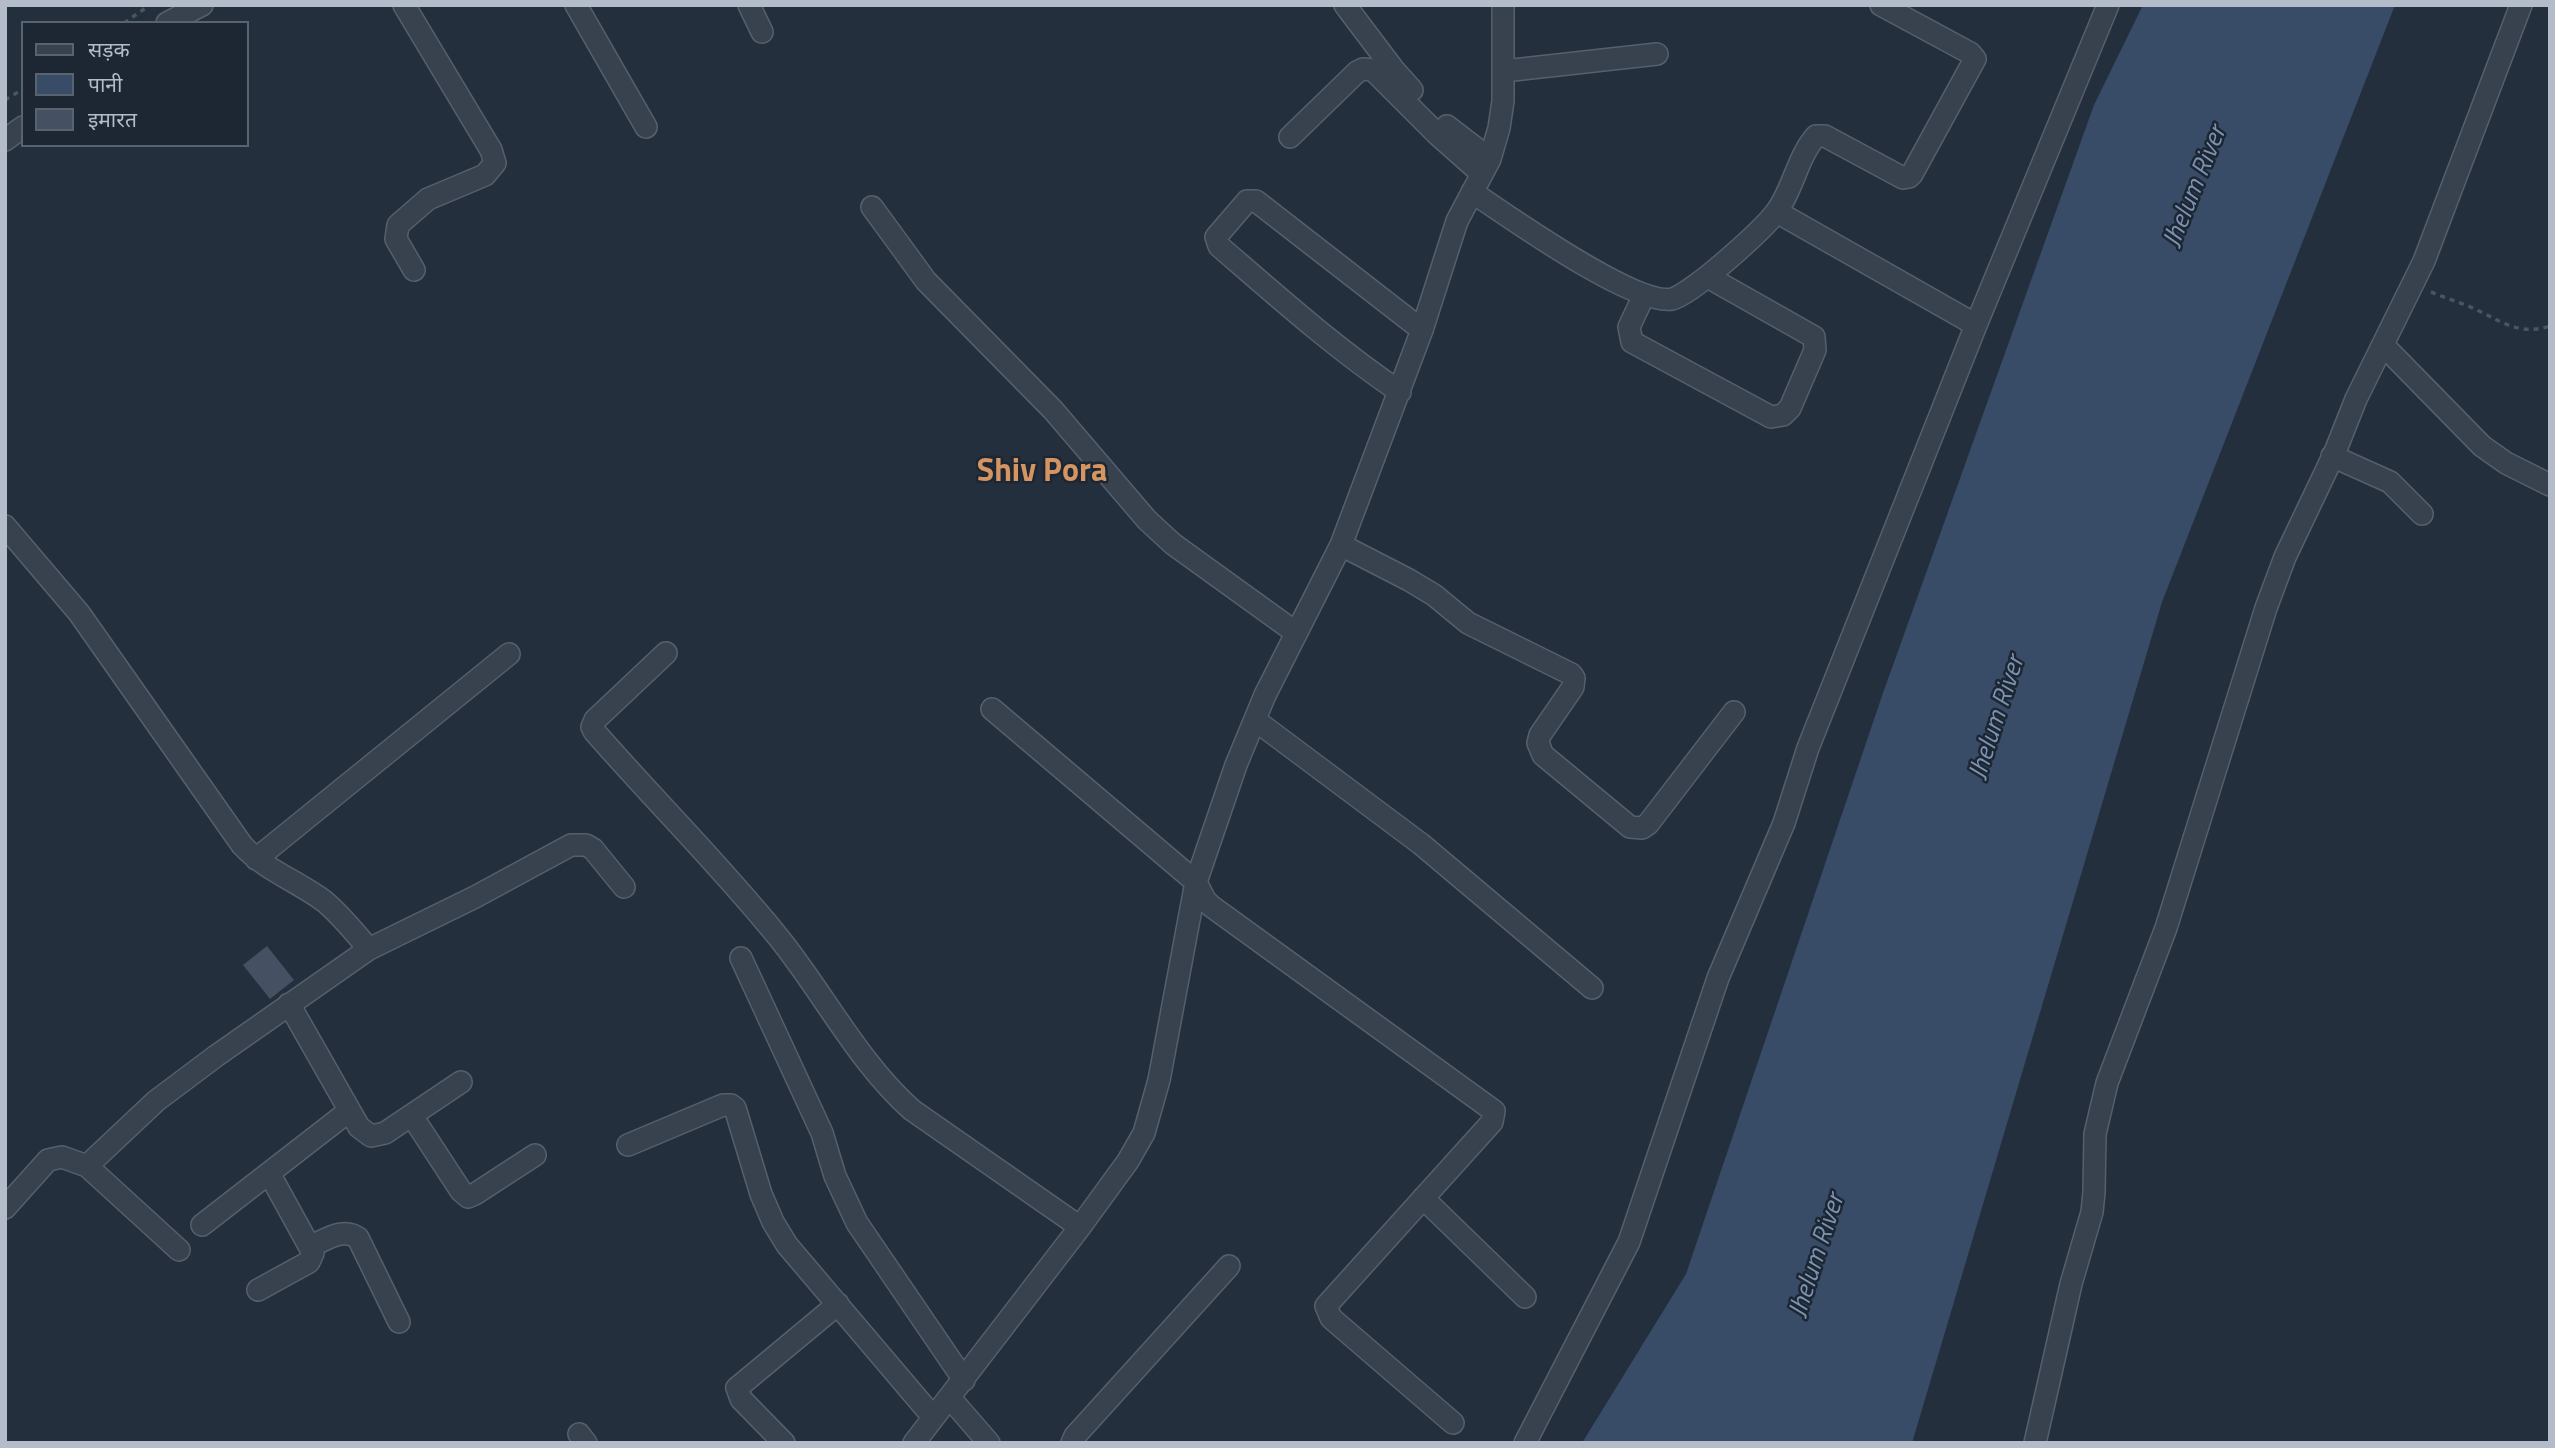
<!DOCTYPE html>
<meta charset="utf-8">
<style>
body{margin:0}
#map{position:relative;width:2555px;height:1448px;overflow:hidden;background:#242f3e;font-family:"Titillium Web","Noto Sans Devanagari",sans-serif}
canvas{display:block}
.frame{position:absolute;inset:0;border:7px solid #b4bcc9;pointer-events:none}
.legend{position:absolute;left:21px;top:21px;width:228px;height:126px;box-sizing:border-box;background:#1d2633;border:2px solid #59626f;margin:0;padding:9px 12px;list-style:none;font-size:21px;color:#b4bcc9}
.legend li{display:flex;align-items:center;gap:14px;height:35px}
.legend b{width:35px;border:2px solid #59626f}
</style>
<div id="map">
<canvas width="2555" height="1448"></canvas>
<div class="frame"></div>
<ul class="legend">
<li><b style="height:9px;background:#38414e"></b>सड़क</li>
<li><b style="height:19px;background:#394c67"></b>पानी</li>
<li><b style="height:19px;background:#455162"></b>इमारत</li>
</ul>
</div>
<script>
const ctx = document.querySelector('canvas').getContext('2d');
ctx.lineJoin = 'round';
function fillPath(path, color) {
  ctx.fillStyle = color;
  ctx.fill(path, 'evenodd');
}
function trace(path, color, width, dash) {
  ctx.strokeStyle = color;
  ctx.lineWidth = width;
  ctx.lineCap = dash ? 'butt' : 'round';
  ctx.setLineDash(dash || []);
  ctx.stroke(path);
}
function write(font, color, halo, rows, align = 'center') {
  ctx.font = font + ' "Titillium Web",sans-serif';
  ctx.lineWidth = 5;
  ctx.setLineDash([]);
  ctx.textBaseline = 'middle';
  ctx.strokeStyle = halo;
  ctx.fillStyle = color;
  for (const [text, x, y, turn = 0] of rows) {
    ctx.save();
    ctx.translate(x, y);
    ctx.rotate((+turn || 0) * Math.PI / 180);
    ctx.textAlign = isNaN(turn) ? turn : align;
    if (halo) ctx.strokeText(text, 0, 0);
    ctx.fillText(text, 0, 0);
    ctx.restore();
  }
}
fillPath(new Path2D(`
 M2143 5H2395L2162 602 1912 1443H1582L1686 1274 1883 693 2094 105Z`), '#394c67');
fillPath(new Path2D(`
 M267 946 294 980 270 999 243 965Z`), '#455162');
const minor = new Path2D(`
 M404 5 491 150 495 163 485 175 428 199 398 225 396 239 414 270
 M576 5 646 127
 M749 5 762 32
 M1345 5 1394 70 1412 90
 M167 23 202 5
 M1504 71 1657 54
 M1447 126 1490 159
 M1290 137 1357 72 1363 69 1373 70 1438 135 1482 174
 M5 140 23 127
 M1472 192C1508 216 1634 306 1672 299 1691 295 1764 229 1777 211 1793 189 1798 156 1816 136H1825L1903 178 1909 177 1912 174 1975 59 1970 53 1881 5
 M872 207 926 281 1053 410 1147 520 1173 544 1295 632
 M1777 212 1976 325
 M1644 295 1629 327 1632 342 1771 417 1783 415 1790 408 1815 350 1814 337 1708 277
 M2383 345 2482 446 2506 463 2550 485
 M1400 392C1335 348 1278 297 1219 246L1216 237 1247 201H1256L1422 330
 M2332 456 2390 482 2422 514
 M5 526 79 613 242 845C265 870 297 881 324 901 341 915 355 933 369 949
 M1341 545 1409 580 1434 595 1468 623 1571 674 1574 678 1573 687 1540 735 1538 743 1543 755 1630 827 1642 828 1648 824 1734 712
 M666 653 595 720 592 727 594 731C655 801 721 866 779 938 824 994 858 1062 912 1110L1080 1227
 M992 709 1196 882 1205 900 1211 906 1494 1111 1492 1122 1326 1306 1331 1318 1453 1423
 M1255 720 1421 844 1592 988
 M256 859 509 654
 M741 958 822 1133 835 1176 857 1223 964 1380
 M289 1004 359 1127 371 1136 385 1133 461 1082
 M412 1116 461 1191 468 1197 475 1194 535 1155
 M628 1145 723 1105H731L735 1108 761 1194 773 1222 787 1245 933 1417
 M87 1166 156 1101 216 1056 369 949 475 897 571 845H586L593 849 624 887
 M1423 1198 1525 1297
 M5 1208 48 1160 62 1157 87 1166 179 1250
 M202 1225 349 1111
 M311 1246C326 1240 343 1227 358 1238L399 1322
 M258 1290 309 1262 313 1253 269 1173
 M950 1398 989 1443
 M579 1434 586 1443
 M784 1443 741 1399 737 1388 838 1304
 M914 1443 1080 1227 1128 1161 1144 1133 1159 1080 1196 882 1236 765 1265 695 1341 545 1422 330 1457 221 1490 159 1499 128 1503 101V5
 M1072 1443 1075 1436 1229 1266
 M1525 1443 1629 1242 1718 978 1784 823 1808 748 1976 325 2108 5
 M2035 1443 2071 1284 2092 1212 2094 1192 2095 1134 2107 1083 2166 928 2266 608 2285 557 2335 452 2356 399 2424 261 2521 5`);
trace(minor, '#565f6c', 24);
trace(new Path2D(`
 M124 23 150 5
 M5 100 23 89
 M2431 292C2446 298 2462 303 2477 310 2502 322 2521 336 2550 326`), '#44595c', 3.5, [5, 5]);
trace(minor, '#38414e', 21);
write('italic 26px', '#7c92b1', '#1d2633', [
 ["Jhelum River",2196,187,-68],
 ["Jhelum River",1998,718,-72],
 ["Jhelum River",1818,1256,-72]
]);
write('bold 32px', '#d59563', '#1d2633', [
 ["Shiv Pora",1042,473]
]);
</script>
